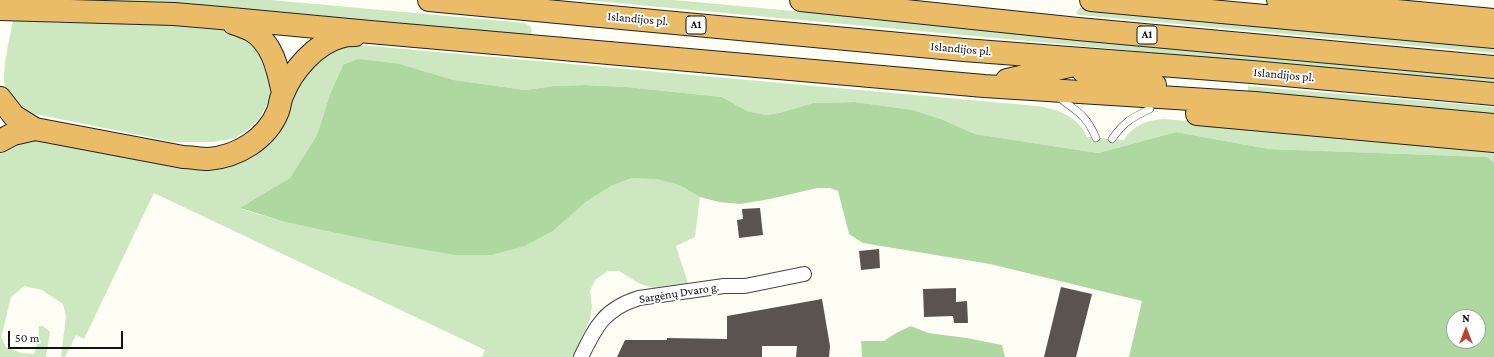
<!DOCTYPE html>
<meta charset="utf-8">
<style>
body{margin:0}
#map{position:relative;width:1494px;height:357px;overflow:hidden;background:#fefef5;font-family:"Crimson Pro",serif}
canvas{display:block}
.north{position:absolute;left:1446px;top:309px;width:40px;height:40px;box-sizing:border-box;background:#fff;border:1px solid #a0a0a0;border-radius:50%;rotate:0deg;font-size:11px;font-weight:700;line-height:16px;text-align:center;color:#111}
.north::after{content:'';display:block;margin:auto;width:14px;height:18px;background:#b94431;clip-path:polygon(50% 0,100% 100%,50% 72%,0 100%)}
.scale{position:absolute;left:8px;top:331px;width:115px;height:18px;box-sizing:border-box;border:2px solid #111;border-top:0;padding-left:5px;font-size:12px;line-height:14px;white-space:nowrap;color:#111;-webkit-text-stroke:3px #fff;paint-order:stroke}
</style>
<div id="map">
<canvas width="1494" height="357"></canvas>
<div class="north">N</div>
<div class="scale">50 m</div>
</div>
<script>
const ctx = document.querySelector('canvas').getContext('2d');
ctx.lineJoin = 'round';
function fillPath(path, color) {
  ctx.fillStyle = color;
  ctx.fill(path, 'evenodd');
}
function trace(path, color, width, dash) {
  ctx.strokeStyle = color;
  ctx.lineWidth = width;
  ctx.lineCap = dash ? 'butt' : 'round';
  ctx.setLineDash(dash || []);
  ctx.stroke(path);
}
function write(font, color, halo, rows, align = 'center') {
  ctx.font = font + ' "Crimson Pro",serif';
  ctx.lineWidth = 4;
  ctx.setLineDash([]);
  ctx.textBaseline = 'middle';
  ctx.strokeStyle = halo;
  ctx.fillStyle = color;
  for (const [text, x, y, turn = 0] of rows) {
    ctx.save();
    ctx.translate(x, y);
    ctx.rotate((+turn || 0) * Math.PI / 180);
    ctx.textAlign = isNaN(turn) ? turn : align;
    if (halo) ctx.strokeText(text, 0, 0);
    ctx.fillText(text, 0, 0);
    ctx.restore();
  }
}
fillPath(new Path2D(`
 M25 0H271L525 23 531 27 532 32 529 36Z
 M584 0H674L1494 76V84Z
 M1080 8 1494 46V53L1079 15 1077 14 1076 12Z
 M13 21 69 23 207 24 236 30 252 40 273 75 270 99 259 119 246 131 235 138 213 142H174L35 114C25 108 11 102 6 91 0 77 10 37 13 21Z
 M360 45 1037 106C1057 109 1078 116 1087 137L1124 140C1133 125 1148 120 1164 119L1494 150V162L1487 157 1269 149 1176 132 1098 153 975 134 941 119 913 110 855 102 813 103 779 113 766 115 747 111 722 97 627 87 585 85 554 86 525 90 454 80 400 64 343 65 330 94 317 135 290 178 241 209 285 222 454 255 525 246 553 231 586 202 611 186 632 178H657L679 185 700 197 695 237 676 246 688 283 654 288 640 284 619 271H608L595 280 590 291 592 306 590 319 573 357H482L485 350 154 193 84 339 76 335 65 357H61L66 316 63 304 42 290 24 286 11 297 1 337 6 347 21 353 34 354 38 342 39 326H43L50 332 46 357H0V151L2 149 33 139 177 168 213 164 241 157 296 89C301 79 317 59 326 53 336 48 349 47 360 45Z
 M1248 86 1494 107V115L1248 92Z`), '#cde8c0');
fillPath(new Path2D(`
 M358 59 400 64 454 80 525 90 554 86 585 85 627 87 722 97 747 111 766 115 779 113 813 103 855 102 913 110 941 119 975 134 1098 153 1176 132 1269 149 1487 157 1494 162V357H1129L1142 301 990 264 863 243 849 234 838 191 830 188H817L770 199 740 204 719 202 700 197 679 185 657 179 632 178 611 186 586 202 553 231 525 246 491 255H454L375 241 285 222 240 208 290 178 317 135 330 94 343 65ZM1454 317H1478V341H1454Z
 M911 326 928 333 967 338 1002 345 1005 357H862L861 341H884L896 333Z`), '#afd8a0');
fillPath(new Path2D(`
 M760 208 763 235 739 238 737 220 743 219 742 209Z
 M879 249 880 268 861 270 859 251Z
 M1061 287 1092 294 1076 357H1044Z
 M956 288V302L967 301 968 323H954L953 316 924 317 923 289Z
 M822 299 830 346 829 357H796L797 346H762V357H617L625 340H667V338L727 339V316Z`), '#59544e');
const lane = new Path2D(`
 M1062 100C1080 113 1087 117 1096 138
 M1112 139C1124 122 1131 118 1150 109`);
const street = new Path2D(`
 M581 357C596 326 604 309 639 298L724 286H745L804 274`);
const highway = new Path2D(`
 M429 0 964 50 1252 72 1494 94
 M801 0 1078 29 1494 67
 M1091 0 1494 37
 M1278 0 1494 20
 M0 9 174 14 221 18 370 32 984 86 1255 103 1494 125
 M233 23C239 25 245 27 251 30 273 43 278 70 283 93
 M1083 71 1155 85
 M1007 80 1074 65
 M0 98 14 116 35 129 183 157C191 157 200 159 208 159 237 157 267 139 278 111 280 106 280 99 283 94 292 71 315 44 340 37 345 35 350 35 355 35
 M1197 114 1494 141
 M0 141 13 134 35 129`);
trace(lane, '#444', 8);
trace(street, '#444', 16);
trace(highway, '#222', 24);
trace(lane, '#fff', 7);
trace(street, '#fff', 14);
trace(highway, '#ebbc67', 22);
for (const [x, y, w] of [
 [696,25,20],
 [1147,35,20]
]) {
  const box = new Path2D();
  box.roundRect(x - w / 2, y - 9, w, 18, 3);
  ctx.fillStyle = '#fff';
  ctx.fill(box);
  trace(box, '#111', 1);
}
write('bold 11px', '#111', null, [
 ["A1",696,25],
 ["A1",1147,35]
]);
write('12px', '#111', '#fff', [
 ["Islandijos pl.",638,19,5],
 ["Islandijos pl.",961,49,5],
 ["Islandijos pl.",1284,75,5],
 ["Sargėnų Dvaro g.",679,293,-9]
]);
</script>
